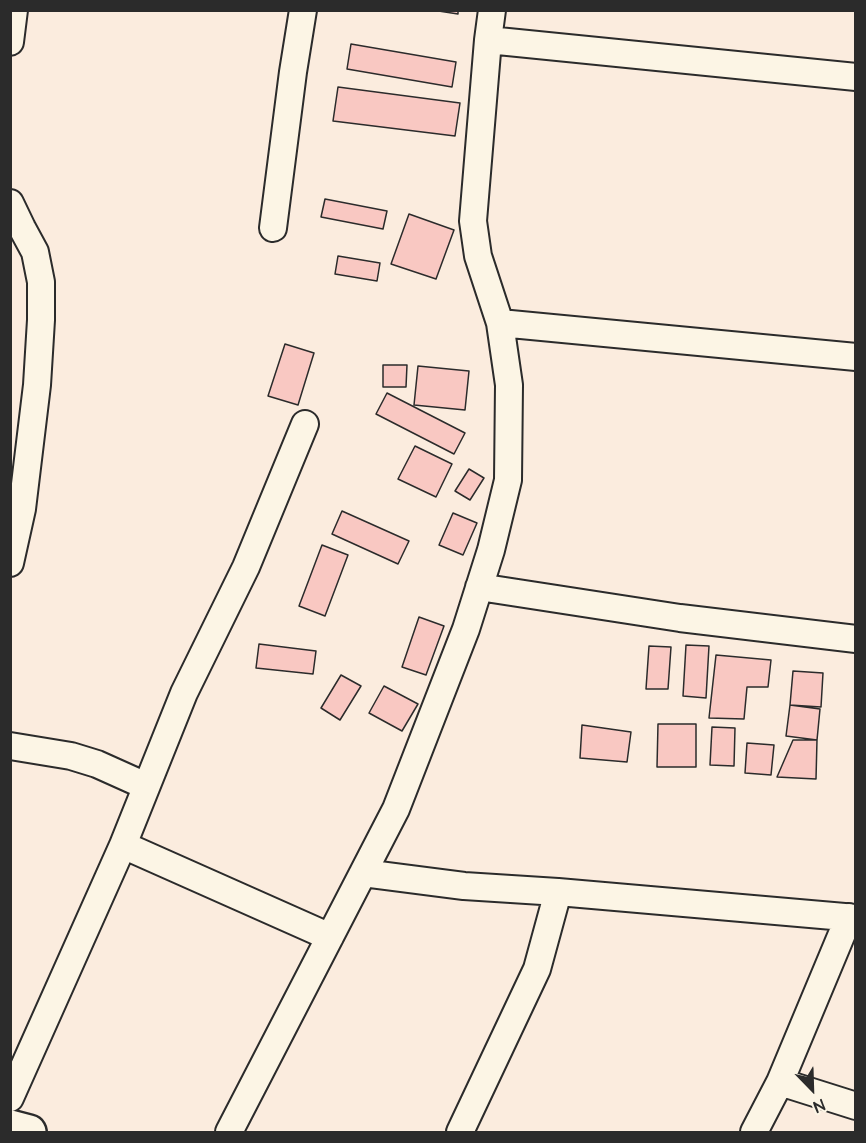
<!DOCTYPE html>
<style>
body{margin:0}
#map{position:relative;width:866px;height:1143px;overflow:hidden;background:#fbecde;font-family:"Architects Daughter",sans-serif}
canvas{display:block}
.frame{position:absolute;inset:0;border:12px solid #2b2b2b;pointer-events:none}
.north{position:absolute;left:782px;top:1059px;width:60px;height:60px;-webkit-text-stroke:4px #fcf5e5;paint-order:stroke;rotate:157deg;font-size:16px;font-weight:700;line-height:24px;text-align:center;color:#2b2b2b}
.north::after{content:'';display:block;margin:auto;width:21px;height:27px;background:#2b2b2b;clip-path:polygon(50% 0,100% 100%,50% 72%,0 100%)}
</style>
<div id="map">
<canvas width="866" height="1143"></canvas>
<div class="frame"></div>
<div class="north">N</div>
</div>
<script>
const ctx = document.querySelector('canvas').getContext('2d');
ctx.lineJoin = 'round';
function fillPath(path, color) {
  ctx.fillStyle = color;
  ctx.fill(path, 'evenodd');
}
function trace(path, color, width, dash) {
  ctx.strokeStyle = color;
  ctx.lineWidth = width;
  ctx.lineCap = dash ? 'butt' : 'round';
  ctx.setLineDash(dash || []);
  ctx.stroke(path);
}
const building = new Path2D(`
 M432 10H458V14Z
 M351 44 456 62 452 87 347 69Z
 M338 87 460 103 455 136 333 121Z
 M325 199 387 211 383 229 321 217Z
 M409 214 454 230 436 279 391 264Z
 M338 256 380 263 377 281 335 274Z
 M285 344 314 353 298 405 268 396Z
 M383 365H407L406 387H383Z
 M418 366 469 371 465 410 414 405Z
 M387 393 465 433 454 454 376 414Z
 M415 446 452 464 436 497 398 479Z
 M469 469 484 478 470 500 455 491Z
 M342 511 409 541 398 564 332 534Z
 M453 513 477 523 463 555 439 545Z
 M322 545 348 555 325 616 299 606Z
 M419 617 444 626 426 675 402 667Z
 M259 644 316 651 313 674 256 668Z
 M686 645 709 646 706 698 683 696Z
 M649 646 671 647 668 689H646Z
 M716 655 771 660 768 687H747L744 719 709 718Z
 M793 671 823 673 821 707 790 705Z
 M341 675 361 686 340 720 321 708Z
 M384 686 418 704 402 731 369 713Z
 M790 705 820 709 817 740 786 736Z
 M658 724H696V767H657Z
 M582 725 631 732 627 762 580 758Z
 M712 727 735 728 734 766 710 765Z
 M793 740H817L816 779 777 777Z
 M747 743 774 745 771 775 745 773Z`);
fillPath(building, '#f9c8c2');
trace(building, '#2b2b2b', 1.5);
const minor = new Path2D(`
 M488 40 856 77
 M10 42 14 10
 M10 203 22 228 35 252 41 282V320L37 385 22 509 10 563
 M273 228 293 72 303 10
 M500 323 856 357
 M479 587 680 618 856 639
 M10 746 71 756 97 764 146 786
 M123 845 330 937
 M363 873 464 886 558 892 856 918
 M780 1082 856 1106
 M10 1098 123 845 184 693 246 567 305 424
 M229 1132 396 809 466 629 491 550 508 480 509 385 500 323 478 256 473 221 488 40 492 10
 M460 1132 537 969 558 892
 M754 1132 780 1082 849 917`);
const secondary = new Path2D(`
 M10 1127 29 1132`);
trace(minor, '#2b2b2b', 30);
trace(secondary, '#2b2b2b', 38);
trace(minor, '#fcf5e5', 26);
trace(secondary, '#fcf5e5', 33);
</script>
